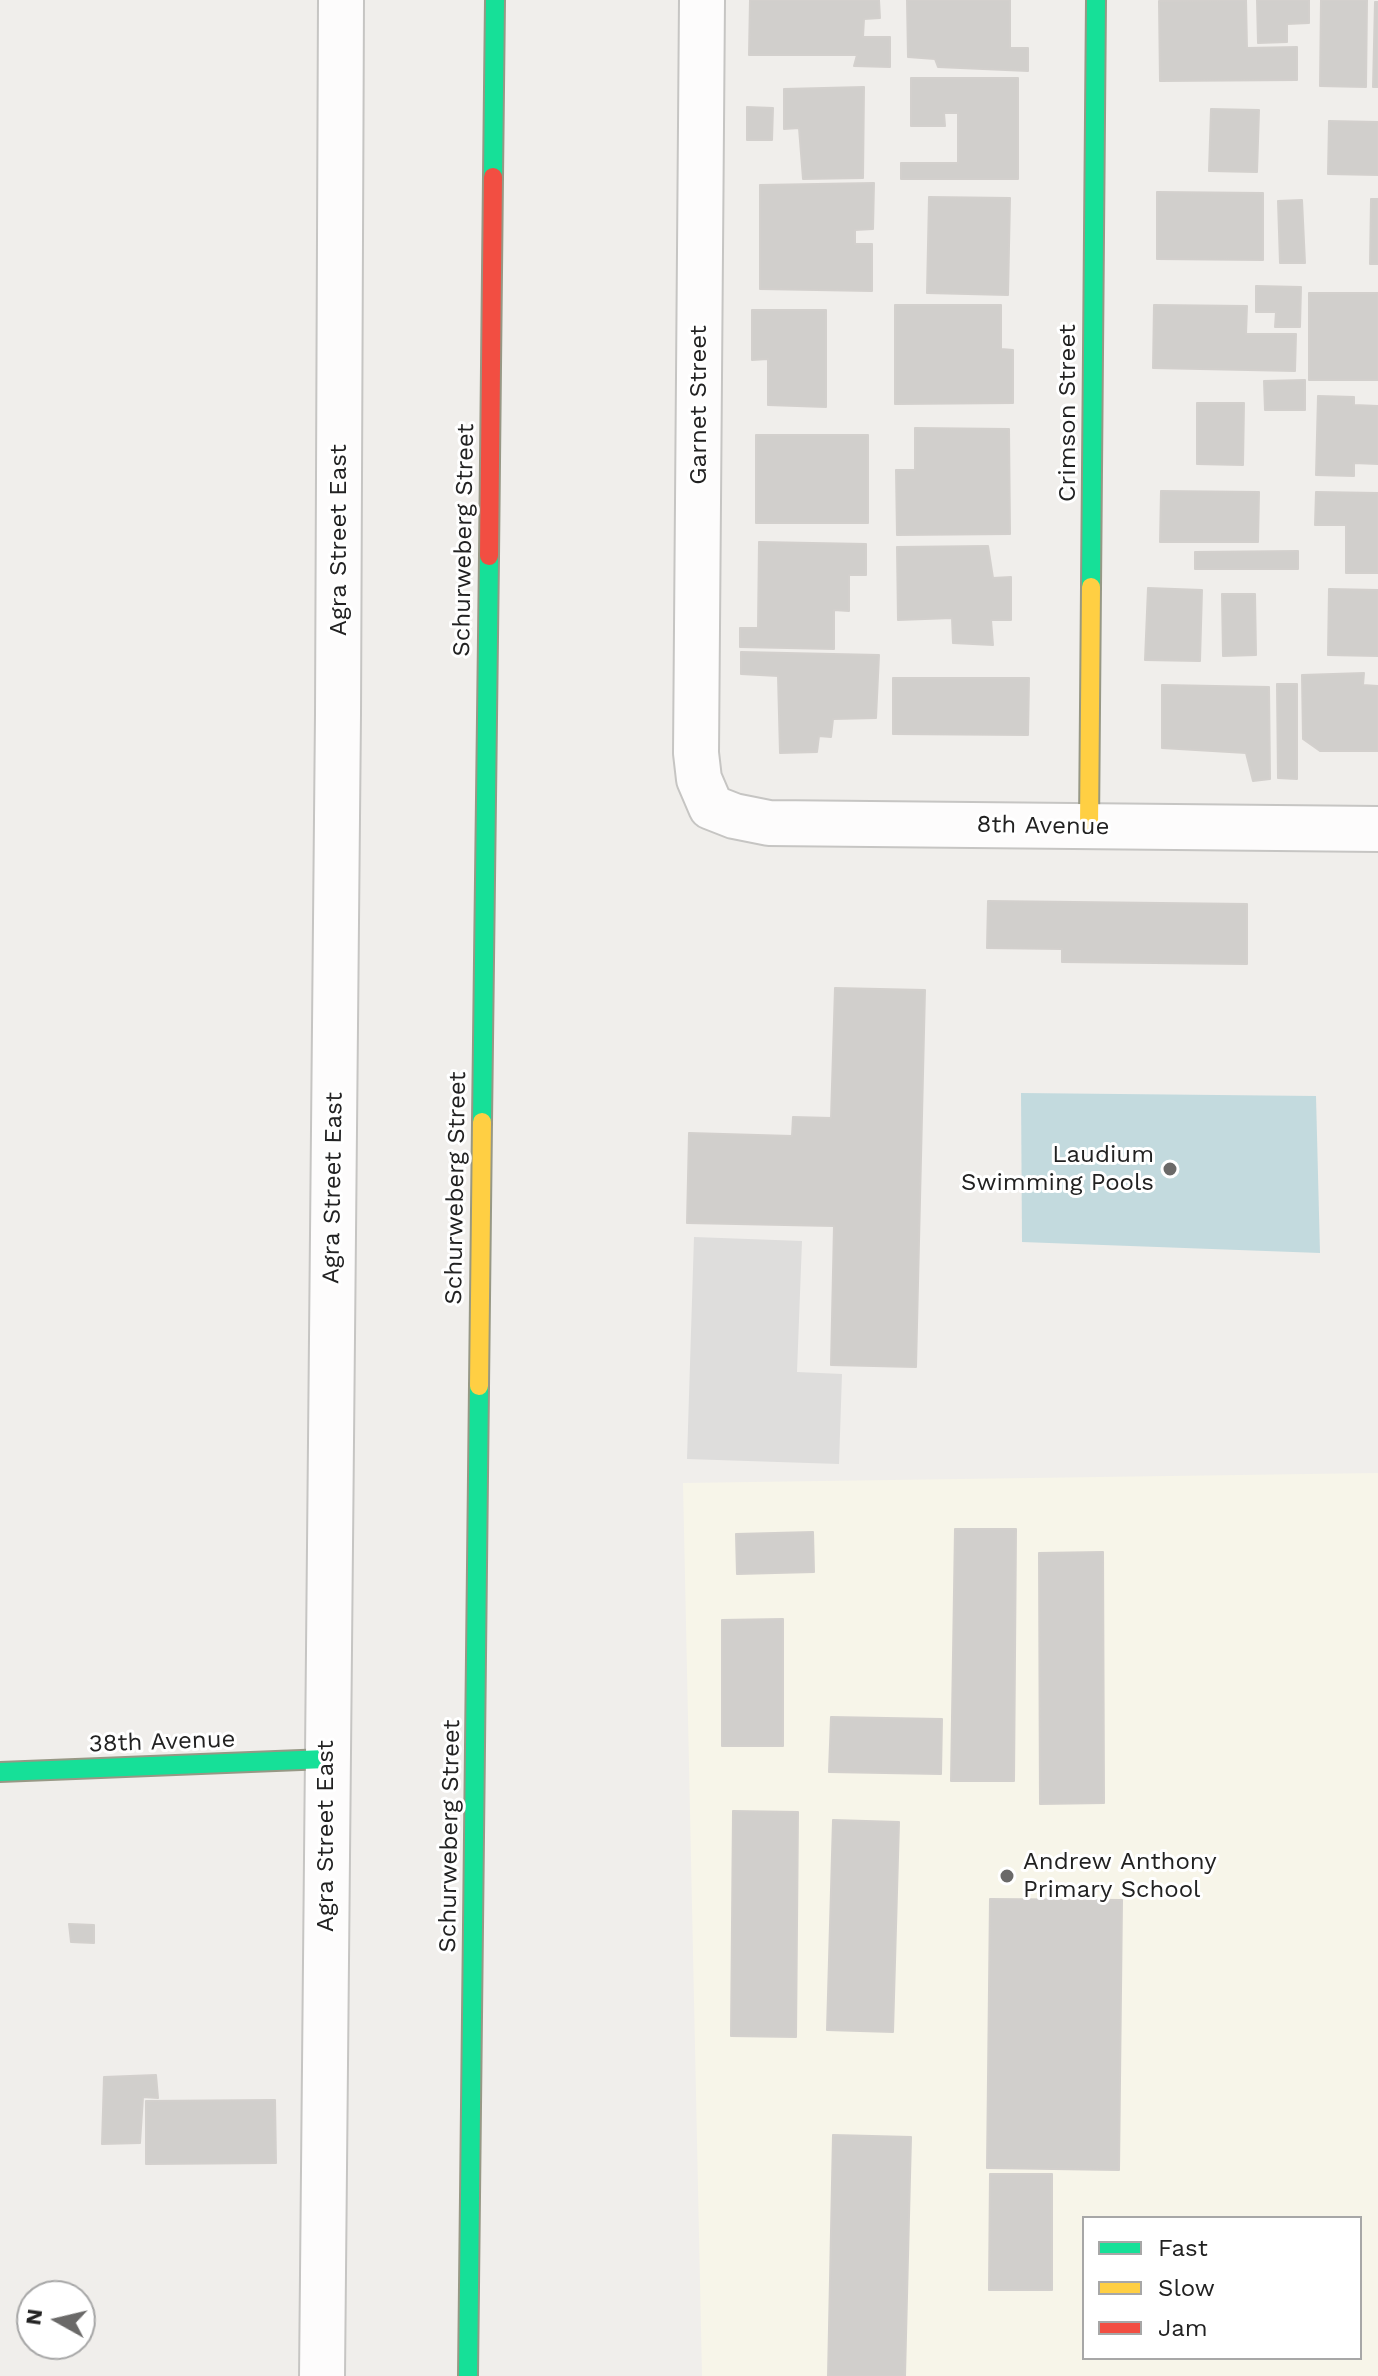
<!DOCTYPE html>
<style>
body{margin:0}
#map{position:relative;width:1378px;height:2376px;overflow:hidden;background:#f0eeeb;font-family:"Work Sans",sans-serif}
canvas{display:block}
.legend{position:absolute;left:1082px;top:2216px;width:280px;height:144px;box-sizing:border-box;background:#fff;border:2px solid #a7a7a7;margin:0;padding:10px 14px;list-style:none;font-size:24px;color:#222}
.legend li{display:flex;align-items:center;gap:16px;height:40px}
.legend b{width:40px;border:2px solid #a7a7a7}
.north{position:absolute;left:16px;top:2280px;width:80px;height:80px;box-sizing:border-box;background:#fff;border:2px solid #a7a7a7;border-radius:50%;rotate:278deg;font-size:22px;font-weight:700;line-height:32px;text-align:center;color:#222}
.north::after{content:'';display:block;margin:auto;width:28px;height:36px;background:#6a6968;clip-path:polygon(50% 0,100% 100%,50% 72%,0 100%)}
</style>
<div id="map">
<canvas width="1378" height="2376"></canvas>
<ul class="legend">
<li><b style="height:10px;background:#16e098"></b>Fast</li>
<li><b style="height:10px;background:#ffcf43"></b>Slow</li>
<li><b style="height:10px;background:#f24e42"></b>Jam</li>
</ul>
<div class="north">N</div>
</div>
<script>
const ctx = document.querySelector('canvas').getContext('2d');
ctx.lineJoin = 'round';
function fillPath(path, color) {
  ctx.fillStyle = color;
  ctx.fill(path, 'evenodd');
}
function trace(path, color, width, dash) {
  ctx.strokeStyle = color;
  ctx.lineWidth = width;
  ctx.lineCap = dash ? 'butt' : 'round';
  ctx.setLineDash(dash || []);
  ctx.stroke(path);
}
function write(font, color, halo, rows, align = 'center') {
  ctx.font = font + ' "Work Sans",sans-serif';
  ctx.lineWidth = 6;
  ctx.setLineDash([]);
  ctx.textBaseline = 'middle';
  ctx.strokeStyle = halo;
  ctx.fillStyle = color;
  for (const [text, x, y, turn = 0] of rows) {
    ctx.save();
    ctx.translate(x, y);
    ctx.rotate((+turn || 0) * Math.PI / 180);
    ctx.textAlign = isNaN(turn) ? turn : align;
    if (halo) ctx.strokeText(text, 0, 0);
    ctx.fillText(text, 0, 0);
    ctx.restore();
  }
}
fillPath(new Path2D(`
 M1378 1473V2376H702L683 1483ZM1084 2218H1360V2358H1084Z`), '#f7f5e9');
fillPath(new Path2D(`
 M694 1237 802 1241 797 1372 842 1374 839 1464 687 1459Z`), '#dedddc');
fillPath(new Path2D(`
 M1021 1093 1316 1096 1320 1253 1022 1242Z`), '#c3dade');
const building = new Path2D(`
 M750 0H879L880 18 864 19 863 37H890V67L854 66 857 55H749Z
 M907 0H1010V48H1028V71L938 67 935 59 908 57Z
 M1246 0 1247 48 1297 47V80L1160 81 1159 1Z
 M1257 0H1309V23L1287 24V42L1258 43Z
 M1321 0H1367L1366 87 1320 86Z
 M1375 2H1378V87H1373Z
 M911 78H1018V179H901V163H958V113H944L945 126H911Z
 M864 87 863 178 803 179 799 128 784 129V89Z
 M747 107 773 108 772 140H747Z
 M1211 109 1259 110 1257 172 1209 171Z
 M1329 121 1378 122V175L1328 174Z
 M874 183 873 229 855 230V244H872V291L760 289V185Z
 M1157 192 1263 193V260L1157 259Z
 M929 197 1010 198 1008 295 927 293Z
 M1371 199H1378V264H1370Z
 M1302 200 1305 263H1280L1278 201Z
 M1256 286 1301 287 1300 327H1275L1276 312H1256Z
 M1309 293H1378V380H1309Z
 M895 305H1001V349L1013 350V403L895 404Z
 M1154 305 1247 306 1246 334H1296L1295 371 1153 368Z
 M752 310H826V407L768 405V359L752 360Z
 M1305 380V410H1265L1264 381Z
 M1318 396 1354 397V405L1378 406V464L1354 463V476L1316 475Z
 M1197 403H1244L1243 465 1197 464Z
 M915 428 1009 429 1010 534 897 535 896 470H915Z
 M756 435H868V523H756Z
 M1161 491 1259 492 1258 542H1160Z
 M1316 492 1378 493V573H1346V525H1315Z
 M759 542 866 544V575H849V611L834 610V649L740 647V628H758Z
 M988 546 993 578 1011 577V620H991L993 645 953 643 952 618 898 620 897 547Z
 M1298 551V569H1195V552Z
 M1148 588 1202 590 1200 661 1145 660Z
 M1329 589 1378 590V656L1328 655Z
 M1222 594H1255L1256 655 1223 656Z
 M741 652 879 655 876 718 833 719 831 737 819 736 817 752 780 753 778 676 741 674Z
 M1364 673 1363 685 1378 686V751H1320L1303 739 1302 675Z
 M893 678H1029L1028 735 893 734Z
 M1277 684H1297V779L1278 778Z
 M1162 685 1269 687 1270 779 1253 781 1246 753 1162 748Z
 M988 901 1247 904V964L1062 962V949L987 948Z
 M835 988 925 990 916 1367 831 1365 834 1226 687 1223 689 1133 792 1136 793 1117 831 1118Z
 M955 1529H1016L1014 1781H951Z
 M813 1532 814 1572 737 1574 736 1534Z
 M1103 1552 1104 1803 1040 1804 1039 1553Z
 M783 1619V1746H722V1620Z
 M831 1717 942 1719 941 1774 829 1772Z
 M733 1811 798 1812 796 2037 731 2036Z
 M833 1820 899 1822 893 2032 827 2030Z
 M990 1899 1122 1900 1119 2170 987 2168Z
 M69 1924 94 1925V1943L71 1942Z
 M156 2075 158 2098 143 2097 140 2143 102 2144 104 2077Z
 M275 2100 276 2163 146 2164V2101Z
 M833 2135 911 2137 905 2376H828Z
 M990 2174H1052V2290H989Z`);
fillPath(building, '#d1cfcc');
trace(building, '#d3d0cd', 2);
const street = new Path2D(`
 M702 0 696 753 699 779 711 807 734 816 769 823 1378 829
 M322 2376 338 714 341 0`);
const fast = new Path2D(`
 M493 177 495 0
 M1091 587 1096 0
 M482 1122 489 556
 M0 1772 326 1759
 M468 2376 479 1386`);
const slow = new Path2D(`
 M1089 827 1091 587
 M479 1386 482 1122`);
const jam = new Path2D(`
 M489 556 493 177`);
trace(street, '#c6c5c3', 48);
trace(fast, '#979885', 22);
trace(slow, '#979885', 22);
trace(jam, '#979885', 22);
trace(street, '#fdfcfc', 44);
trace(fast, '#16e098', 18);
trace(slow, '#ffcf43', 18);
trace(jam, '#f24e42', 18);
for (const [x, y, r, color] of [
 [1170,1169,8,"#6a6968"],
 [1007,1876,8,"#6a6968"]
]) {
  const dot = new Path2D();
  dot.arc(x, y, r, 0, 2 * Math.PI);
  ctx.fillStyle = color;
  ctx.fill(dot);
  trace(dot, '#fff', 3);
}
write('24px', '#222', '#fff', [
 ["Garnet Street",699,405,-90],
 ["Crimson Street",1068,413,-90],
 ["Agra Street East",339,540,-90],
 ["Schurweberg Street",464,540,-89],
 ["8th Avenue",1043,826,1],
 ["Agra Street East",333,1188,-89],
 ["Schurweberg Street",456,1188,-89],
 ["38th Avenue",162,1742,-2],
 ["Agra Street East",326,1836,-90],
 ["Schurweberg Street",450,1836,-89]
]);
write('24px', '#222', '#fff', [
 ["Laudium",1154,1155],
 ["Swimming Pools",1154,1183],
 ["Andrew Anthony",1023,1862,"left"],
 ["Primary School",1023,1890,"left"]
], 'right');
</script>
